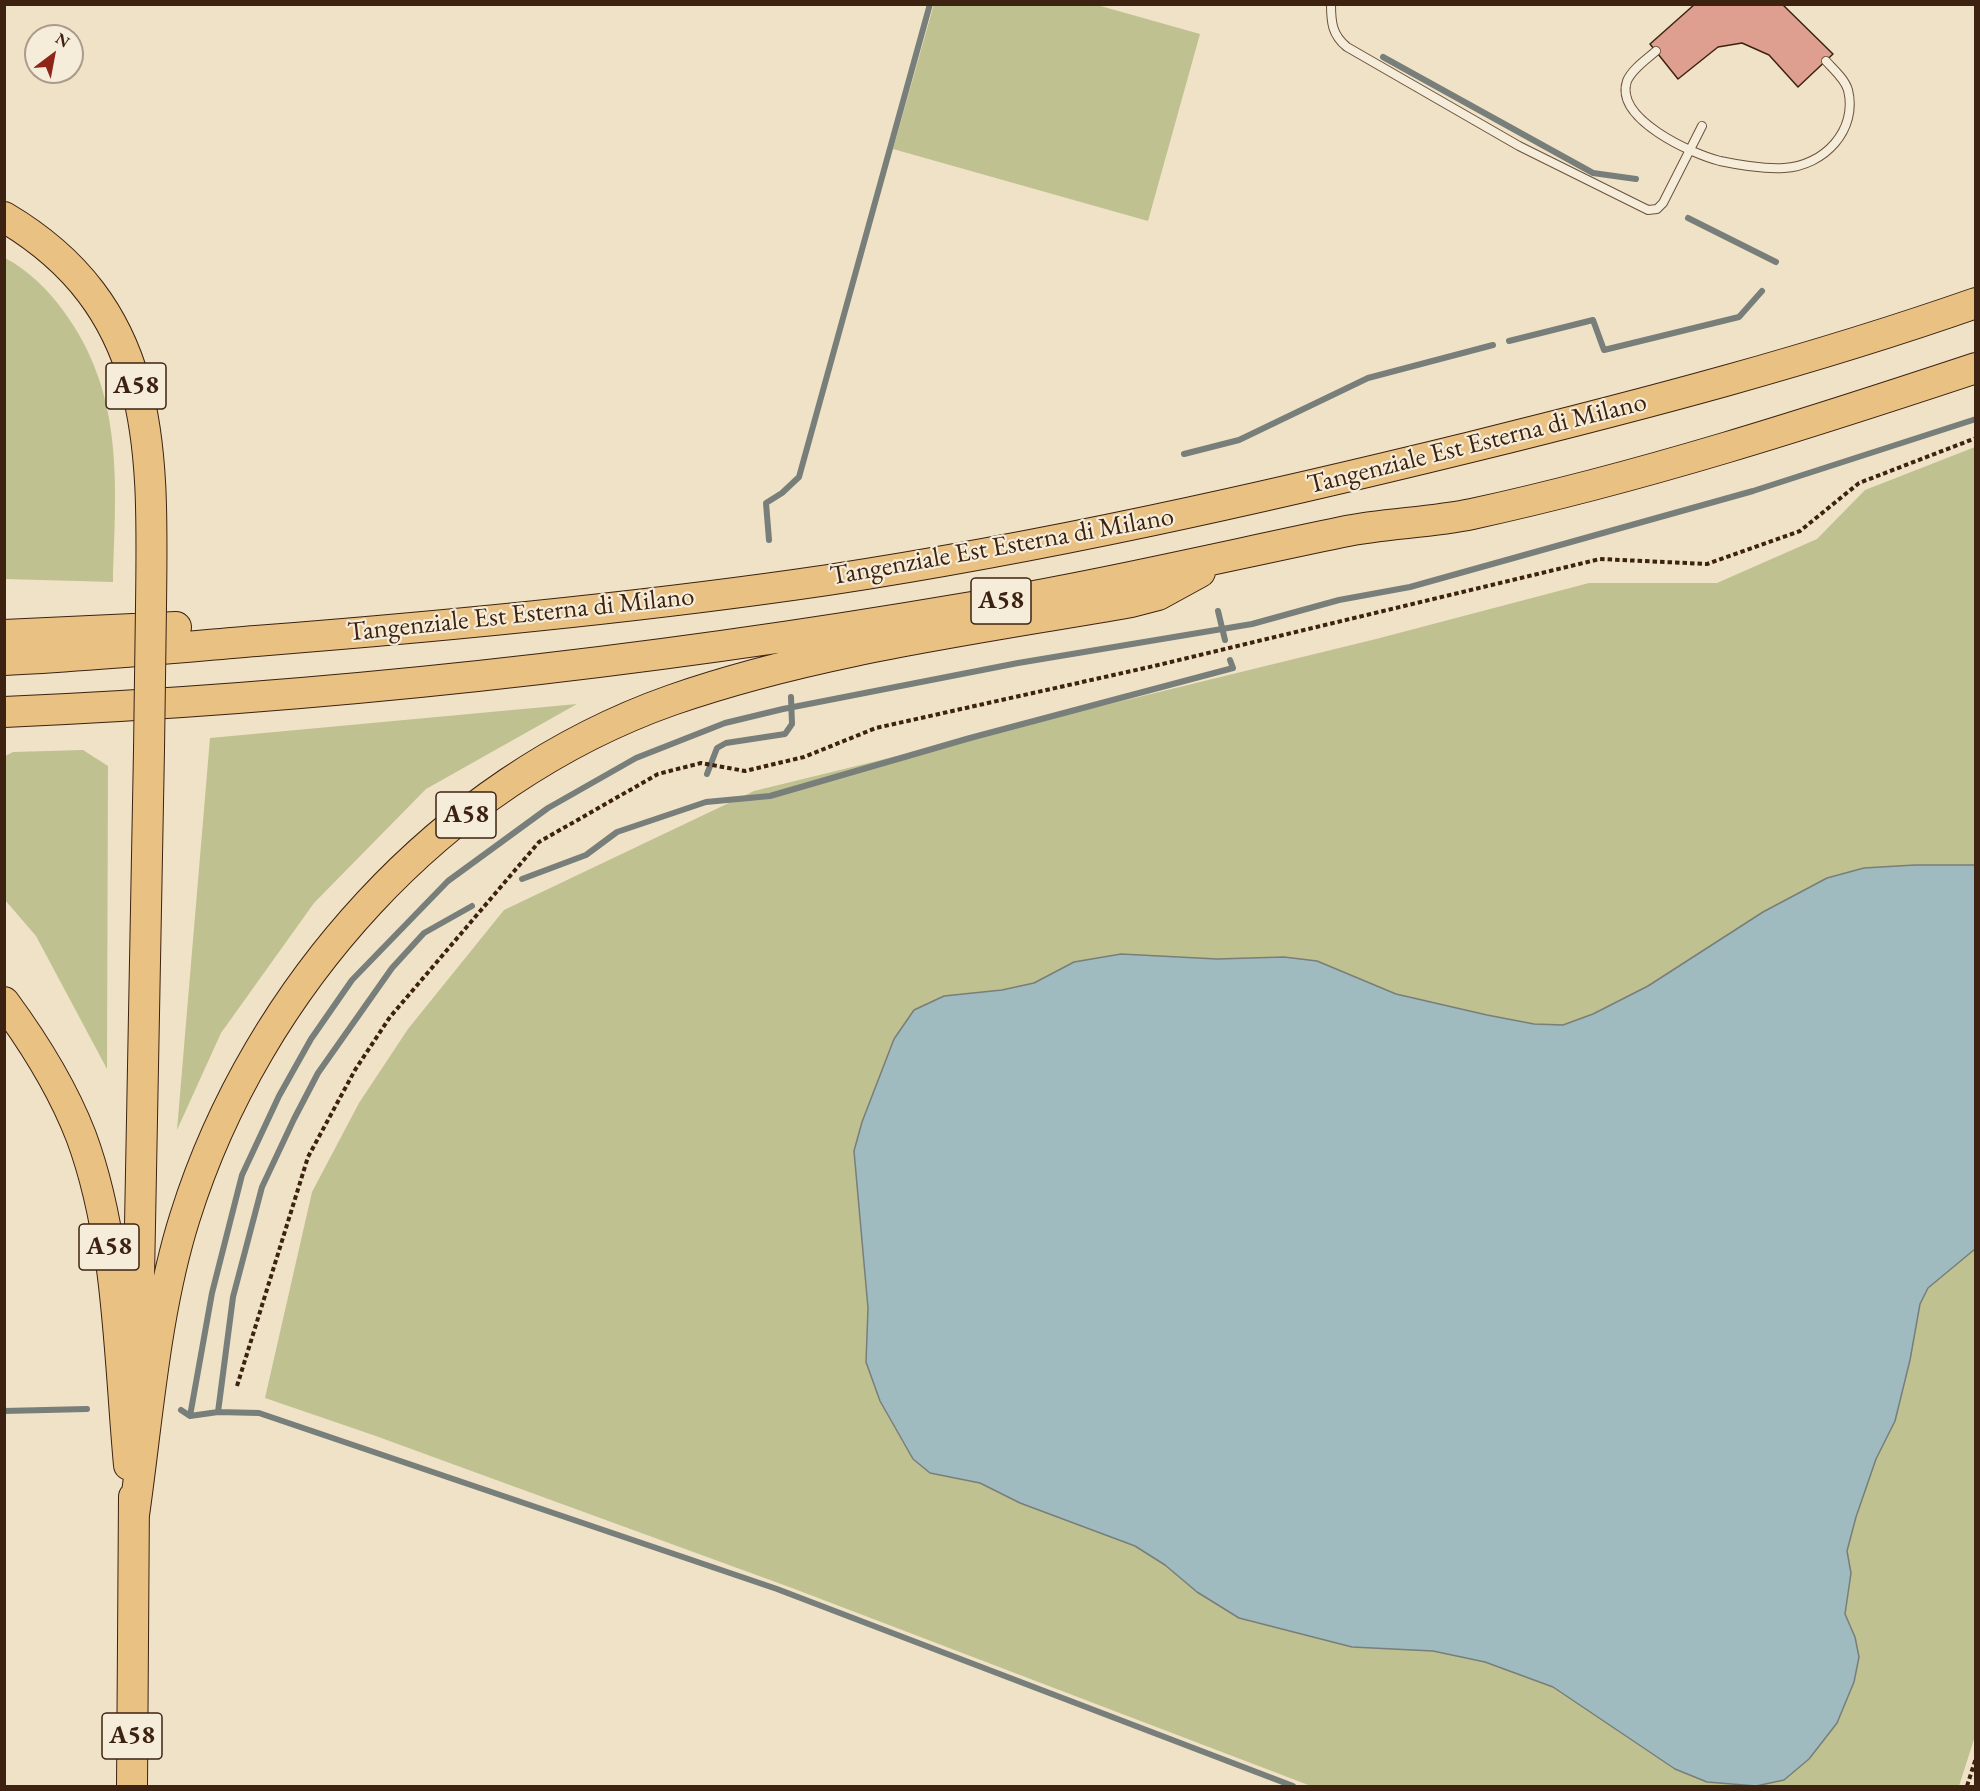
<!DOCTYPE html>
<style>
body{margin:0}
#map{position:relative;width:1980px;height:1791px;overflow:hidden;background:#efe2c6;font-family:"EB Garamond",serif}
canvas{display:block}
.frame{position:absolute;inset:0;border:6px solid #3d2211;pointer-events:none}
.north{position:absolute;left:24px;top:24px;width:60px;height:60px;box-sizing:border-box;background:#f5ecda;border:2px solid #ab9b8a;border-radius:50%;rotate:32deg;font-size:16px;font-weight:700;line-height:24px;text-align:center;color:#3d2211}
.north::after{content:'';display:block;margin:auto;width:21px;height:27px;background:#8f2418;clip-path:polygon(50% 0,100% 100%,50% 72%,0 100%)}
</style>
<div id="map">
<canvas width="1980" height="1791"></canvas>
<div class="frame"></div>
<div class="north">N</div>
</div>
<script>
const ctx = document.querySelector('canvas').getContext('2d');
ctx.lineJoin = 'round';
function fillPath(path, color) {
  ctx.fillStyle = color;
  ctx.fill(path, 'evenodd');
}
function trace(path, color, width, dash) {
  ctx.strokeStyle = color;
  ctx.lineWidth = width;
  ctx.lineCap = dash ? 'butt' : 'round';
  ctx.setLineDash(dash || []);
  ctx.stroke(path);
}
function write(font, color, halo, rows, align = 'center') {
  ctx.font = font + ' "EB Garamond",serif';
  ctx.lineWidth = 4.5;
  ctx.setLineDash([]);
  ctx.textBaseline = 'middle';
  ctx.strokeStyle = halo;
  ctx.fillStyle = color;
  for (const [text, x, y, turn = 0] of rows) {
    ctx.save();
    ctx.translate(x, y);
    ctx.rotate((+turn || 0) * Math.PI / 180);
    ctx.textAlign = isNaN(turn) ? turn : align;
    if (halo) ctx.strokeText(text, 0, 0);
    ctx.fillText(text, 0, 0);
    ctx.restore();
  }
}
fillPath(new Path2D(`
 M934 4 1097 5 1200 34 1148 221 893 149Z
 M5 258C28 270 47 289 62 309 125 393 116 483 113 582L5 579Z
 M1975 447 1976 1733 1959 1786H1311L792 1588 373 1435 265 1398 312 1192 359 1103 408 1029 504 910 754 791 1376 639 1589 583H1717L1817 539 1865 490Z
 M577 704 426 789 314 903 221 1033 177 1130 210 738Z
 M83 750 108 766 107 1069 36 936 5 900V756L13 752Z`), '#c0c190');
const water = new Path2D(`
 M1915 865H1975V1249L1928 1288 1920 1304 1910 1360 1895 1421 1876 1459 1856 1517 1847 1551 1851 1573 1845 1614 1855 1637 1859 1657 1854 1682 1837 1723 1809 1759 1784 1780 1756 1786 1707 1782 1675 1769 1553 1687 1485 1662 1433 1651 1352 1647 1239 1618 1197 1592 1165 1565 1135 1546 1020 1503 980 1483 930 1473 913 1459 880 1401 866 1362 868 1308 854 1151 862 1122 894 1039 914 1010 944 996 1002 990 1034 983 1074 962 1121 954 1217 959 1284 957 1317 961 1396 994 1487 1015 1534 1024 1563 1025 1593 1014 1648 986 1763 912 1827 878 1864 868Z`);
fillPath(water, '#9fbbbf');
trace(water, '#787e79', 1.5);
trace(new Path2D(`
 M1383 57 1593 173 1636 179
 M1688 218 1776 262
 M1509 341 1593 320 1604 350 1739 317 1762 291
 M1184 454 1239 440 1368 378 1493 345
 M769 540 766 503 782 493 799 477 930 4
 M1218 611 1225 640
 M707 774 717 748 726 743 785 734 792 724 791 697
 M522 879 586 855 617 832 706 802 770 796 970 738 1233 668 1230 660
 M181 1410 190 1416 218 1412 259 1413 777 1589 1293 1786
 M4 1411 87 1409
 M218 1412 233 1297 262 1187 294 1119 318 1073 392 968 424 933 472 906
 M190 1416 212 1293 242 1175 279 1096 311 1039 352 980 448 881 548 808 636 758 725 723 783 709 1018 663 1252 624 1339 600 1410 587 1753 491 1976 419`), '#787e79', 6);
const building = new Path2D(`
 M1695 4H1782L1833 54 1798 87 1769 55 1742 43 1718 47 1678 79 1650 44Z`);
fillPath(building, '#df9f90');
trace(building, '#3d2211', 1.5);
const lane = new Path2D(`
 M1331 4C1331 22 1332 35 1347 47L1519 146 1648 210 1657 209 1663 203 1702 126
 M1656 51C1647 59 1632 69 1627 81 1614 119 1692 154 1720 161 1739 165 1766 169 1784 168 1824 166 1858 130 1848 90 1845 79 1833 69 1826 61`);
const highway = new Path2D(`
 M4 217C158 308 153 448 151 606
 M4 635 176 627
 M4 660C88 656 172 648 256 641 448 626 638 608 828 580 1045 547 1259 499 1471 447 1641 405 1810 361 1976 303
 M4 712C326 698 649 662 966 608 1093 587 1217 558 1342 532 1385 523 1429 523 1472 514 1642 477 1810 423 1976 368
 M4 1002C35 1044 62 1087 81 1136 119 1238 119 1357 129 1465
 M137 1383 149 750
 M134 1515C148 1417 155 1312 185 1217 257 987 442 781 672 700 819 649 978 629 1131 602L1158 595 1200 572
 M132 1786 134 1497`);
trace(lane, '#6a523e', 10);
trace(highway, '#3d2211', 32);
trace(new Path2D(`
 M237 1386 308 1157 355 1070 390 1017 539 842 658 774 701 763 745 771 804 757 876 728 1154 666 1600 559 1707 564 1800 531 1859 483 1976 438
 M1967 1786 1976 1758`), '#3d2211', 4, [4.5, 3]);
trace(lane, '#f5ecda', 8);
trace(highway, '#e8c183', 30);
const highwayBridge = new Path2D(`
 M149 750 151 606`);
trace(highwayBridge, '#3d2211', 32, []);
trace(highwayBridge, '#e8c183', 30);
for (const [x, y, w] of [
 [136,386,60],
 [1001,601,60],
 [466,815,60],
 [109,1247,60],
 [132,1736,60]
]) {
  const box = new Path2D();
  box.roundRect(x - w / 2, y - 23, w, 46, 4.5);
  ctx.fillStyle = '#f5ecda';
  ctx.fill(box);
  trace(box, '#3d2211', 1.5);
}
write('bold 26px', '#3d2211', null, [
 ["A58",136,386],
 ["A58",1001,601],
 ["A58",466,815],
 ["A58",109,1247],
 ["A58",132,1736]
]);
write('27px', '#3d2211', '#f5ecda', [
 ["Tangenziale Est Esterna di Milano",1477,444,-14],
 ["Tangenziale Est Esterna di Milano",1002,547,-10],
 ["Tangenziale Est Esterna di Milano",521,615,-6]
]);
</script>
